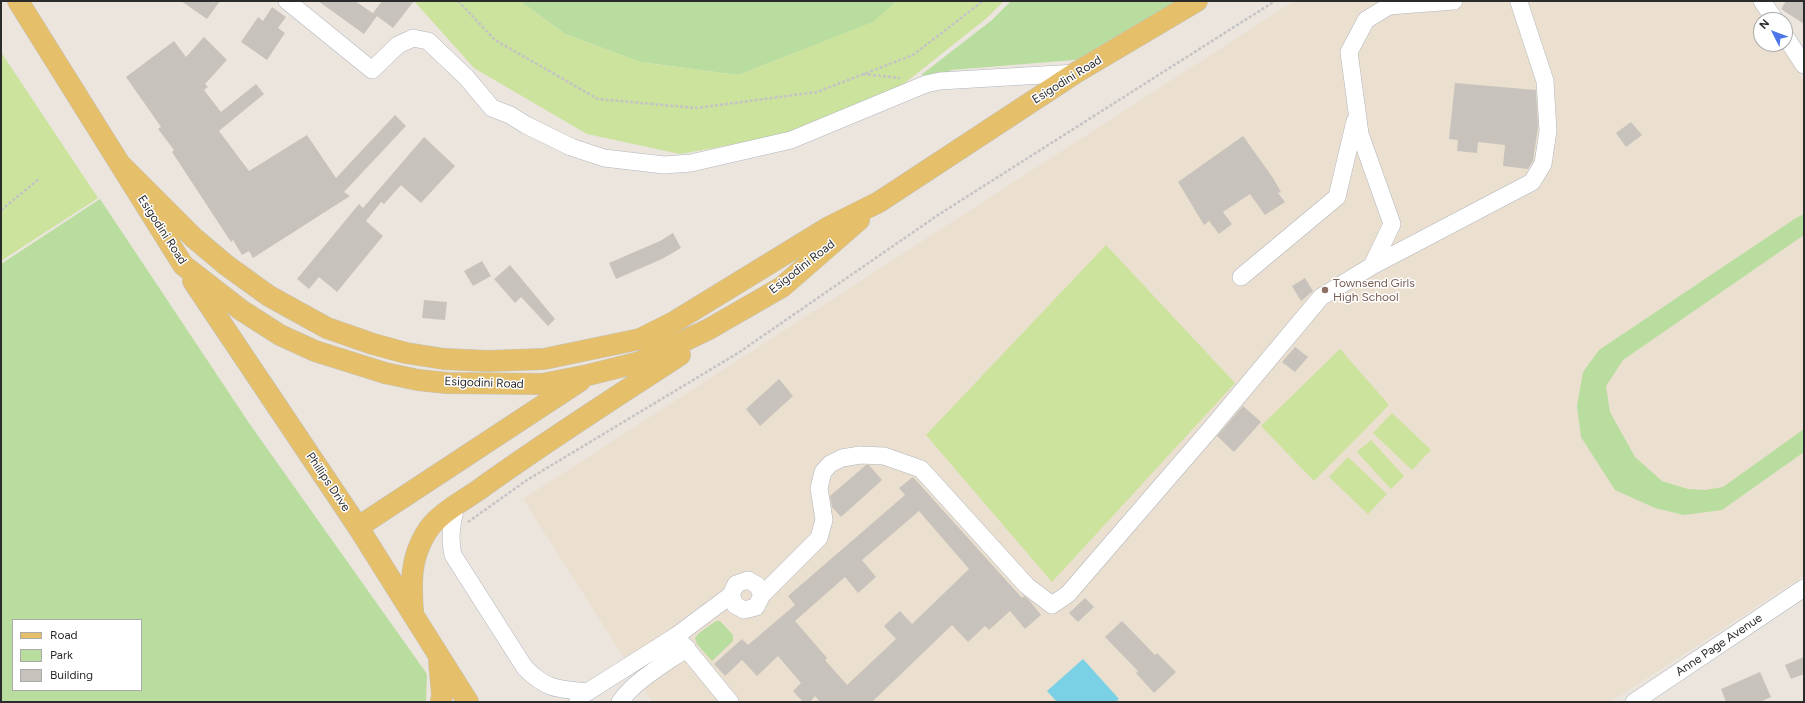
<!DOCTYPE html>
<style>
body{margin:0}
#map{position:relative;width:1805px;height:703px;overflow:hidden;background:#ebe5de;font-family:Figtree,sans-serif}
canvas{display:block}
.frame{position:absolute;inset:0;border:2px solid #2b2b2b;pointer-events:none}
.legend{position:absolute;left:12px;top:619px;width:130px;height:72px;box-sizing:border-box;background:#fff;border:1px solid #aaa;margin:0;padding:5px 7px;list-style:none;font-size:12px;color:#2b2b2b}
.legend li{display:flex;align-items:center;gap:8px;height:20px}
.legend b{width:20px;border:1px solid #aaa}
.north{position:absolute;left:1753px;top:12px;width:40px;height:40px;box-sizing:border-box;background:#fff;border:1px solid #aaa;border-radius:50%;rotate:312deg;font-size:11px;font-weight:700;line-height:16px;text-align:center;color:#2b2b2b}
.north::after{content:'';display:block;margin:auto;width:14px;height:18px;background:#4c76ea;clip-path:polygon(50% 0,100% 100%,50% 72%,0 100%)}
</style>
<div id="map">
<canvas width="1805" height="703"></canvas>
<div class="frame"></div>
<ul class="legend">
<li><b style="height:5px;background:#e5bf6a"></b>Road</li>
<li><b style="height:11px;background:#b9dd9f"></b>Park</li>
<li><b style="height:11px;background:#c7c3bc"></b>Building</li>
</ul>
<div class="north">N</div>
</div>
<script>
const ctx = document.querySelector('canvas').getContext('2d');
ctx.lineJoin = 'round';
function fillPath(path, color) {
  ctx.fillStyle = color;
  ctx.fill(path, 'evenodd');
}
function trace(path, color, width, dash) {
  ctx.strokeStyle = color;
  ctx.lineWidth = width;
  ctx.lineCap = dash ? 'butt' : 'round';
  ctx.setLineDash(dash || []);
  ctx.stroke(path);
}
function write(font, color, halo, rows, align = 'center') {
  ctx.font = font + ' Figtree,sans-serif';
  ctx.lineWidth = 3;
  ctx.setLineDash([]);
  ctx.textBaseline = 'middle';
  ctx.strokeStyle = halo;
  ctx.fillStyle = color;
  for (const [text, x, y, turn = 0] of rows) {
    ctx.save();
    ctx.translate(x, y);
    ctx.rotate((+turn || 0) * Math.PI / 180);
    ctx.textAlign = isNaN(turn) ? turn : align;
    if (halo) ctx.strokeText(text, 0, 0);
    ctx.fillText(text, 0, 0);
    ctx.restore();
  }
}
fillPath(new Path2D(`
 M1294 1H1752L1764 20H1761V44H1780L1804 81V576L1610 702H652L523 499Z`), '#ebe0cf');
fillPath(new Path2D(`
 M520 1H897L874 22 738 75 640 62 565 34Z
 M1011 1H1186L1086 59 951 70 942 76 921 75 992 20Z
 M100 199 249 423 427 674 426 702H1V264ZM13 620H141V690H13Z
 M1804 214V235L1623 360 1606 386 1610 412 1635 457 1662 481 1688 489 1705 490 1723 487 1804 429V452L1722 510 1684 515 1655 508 1615 490 1581 437 1577 406 1583 372 1599 350 1796 218Z
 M716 621H720L733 635V641L712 661 697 644 695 638 699 633Z`), '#b9dd9f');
fillPath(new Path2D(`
 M414 1H520L565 34 640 62 738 75 873 22 897 1H1004L988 17 891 94 807 131 680 154 587 134 474 68Z
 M1 52 98 198 1 261Z
 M1106 245 1235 383 1052 582 926 435Z
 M1340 349 1389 405 1314 481 1261 426Z
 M1392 413 1431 450 1412 470 1373 433Z
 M1371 440 1404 476 1391 489 1357 452Z
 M1348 457 1387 494 1368 514 1329 477Z`), '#cbe39c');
fillPath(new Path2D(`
 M1083 659 1119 699 1115 702H1057L1047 691Z`), '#7ad0e4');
fillPath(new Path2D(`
 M181 1H220L207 19Z
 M318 1H355L377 16 364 34Z
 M382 1H414L393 28 373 13Z
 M1786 1H1804V24L1781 9Z
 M272 7 286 17 278 28 285 33 267 60 241 42 258 17 263 21Z
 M204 37 227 60 205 84 208 87 204 90 221 112 256 84 264 94 219 131 249 171 307 135 336 178 395 115 406 126 344 192 350 196 253 258 249 251 242 255 233 240 231 242 172 152 174 150 158 129 161 127 126 77 174 41 186 57Z
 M1455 83 1536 90 1538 127 1533 161 1528 169 1503 166 1505 145 1478 142 1477 153 1457 151 1458 140 1449 139Z
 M1631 122 1642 135 1626 147 1616 133Z
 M1243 136 1273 178 1281 192 1278 193 1285 202 1265 215 1250 194 1223 212 1232 224 1219 234 1209 221 1204 225 1178 182Z
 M424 137 455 166 421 203 401 185 384 204 381 202 366 221 383 236 337 292 319 277 309 289 297 279 359 204 363 208Z
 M673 233 681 248 662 259 616 279 609 263 660 241Z
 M482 261 491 276 473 286 464 271Z
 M510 265 555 319 548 326 521 297 515 303 494 279Z
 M1305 278 1313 291 1301 301 1292 286Z
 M424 300 447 302 445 320 422 318Z
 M1295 347 1308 357 1295 372 1282 362Z
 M779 379 793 396 760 426 746 409Z
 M1243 406 1261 422 1234 452 1217 436Z
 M866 465H869L882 480 841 517 832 507 830 496Z
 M913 477 1022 598 1024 596 1029 600 1041 615 1025 629 1010 611 989 630 985 626 968 642 952 625 872 702H820L815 696 810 702H803L793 691 801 683 778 656 757 676 742 660 725 676 714 664 742 639 748 645 795 605 788 596 905 495 899 488ZM919 511 969 569 912 624 900 611 884 626 896 639 847 685 825 660 827 658 795 621 845 577 858 593 876 577 862 560Z
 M1085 598 1094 607 1078 622 1069 613Z
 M1122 621 1155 655 1157 653 1176 672 1154 693 1136 673 1138 671 1105 637Z
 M1804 657V674L1791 679 1785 665Z
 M1760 672 1771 697 1760 702H1726L1721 689Z`), '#c7c3bc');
const minor = new Path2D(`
 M287 1 372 70 398 45 413 38 428 41 466 77 492 108 510 115 526 125 571 147 604 158 664 165 691 163 791 140 926 84 940 81 1076 73
 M1762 1 1775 20
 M1785 36 1804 65
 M1372 266 1532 182 1543 164 1548 131 1545 81 1519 2
 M1241 277 1337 197 1355 121
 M456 506C452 522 449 538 453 555L525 668C547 690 558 689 588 692
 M762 595 819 538 824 520 819 488 823 472 830 464 842 458 860 455 884 456 921 469 1027 586 1052 605 1068 594 1213 426 1321 297 1372 266 1392 224 1360 134 1349 52 1366 20 1389 6 1454 1
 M578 698 676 636
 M620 702C634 681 666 663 687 648
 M730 702 676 636 731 595 736 584 748 580 757 585 762 595 756 607 744 610 735 605 731 595
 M1634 702 1804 588`);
const major = new Path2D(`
 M18 1 183 265 241 310 280 335 315 351 385 373 418 380 447 383 542 384 588 375 640 362 709 329 782 287 859 220
 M121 165 194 238 226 265 269 296 327 328 373 344 406 353 444 359 488 361 544 359 640 339 674 322 829 227 879 202 1077 72 1197 1
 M193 281 358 527 468 702
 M358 527 580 381
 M413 612C411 583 410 559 426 533 437 514 463 501 480 489 545 442 613 399 680 355
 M439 661 442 694 441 702`);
trace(minor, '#b1b5bd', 18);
trace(major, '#c4c4c4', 22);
trace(new Path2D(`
 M458 1 495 40 598 99 696 108 817 92 913 55 983 1
 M863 74 900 78
 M1 210 39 179
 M468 522 527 480 738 353 938 215 1275 1`), '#c4c4c4', 2.5, [3, 2]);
trace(minor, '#fff', 17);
trace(major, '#e5bf6a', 21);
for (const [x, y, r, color] of [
 [1325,290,4,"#8d6e63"]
]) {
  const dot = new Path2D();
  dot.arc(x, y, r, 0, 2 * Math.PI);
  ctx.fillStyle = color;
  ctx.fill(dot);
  trace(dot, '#fff', 1.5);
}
write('12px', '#2b2b2b', '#fff', [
 ["Esigodini Road",1067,80,-32],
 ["Esigodini Road",162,230,57],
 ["Esigodini Road",802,267,-38],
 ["Esigodini Road",484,383,2],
 ["Phillips Drive",328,482,56],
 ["Anne Page Avenue",1719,645,-34]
]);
write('12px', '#785e54', '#fff', [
 ["Townsend Girls",1333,283],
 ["High School",1333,297]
], 'left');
</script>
